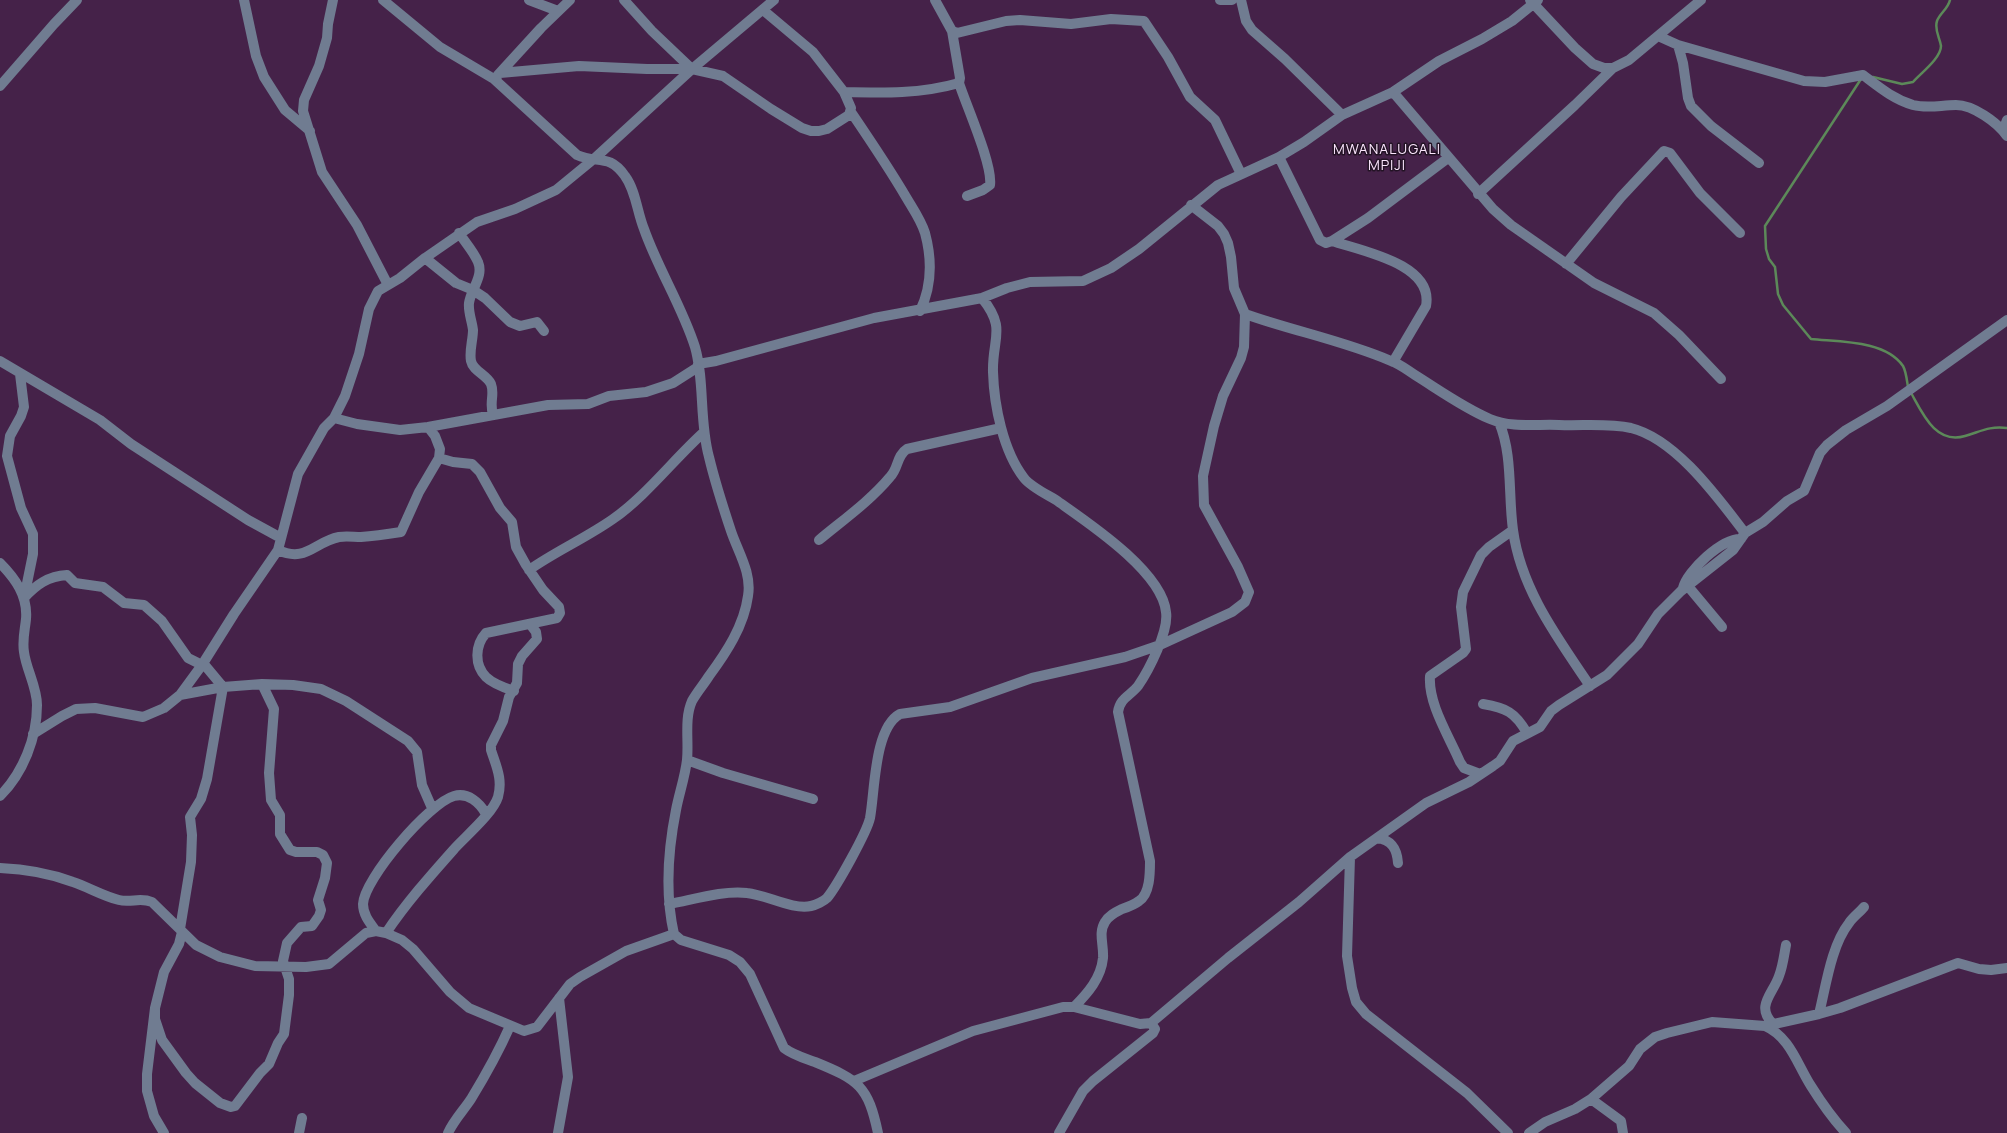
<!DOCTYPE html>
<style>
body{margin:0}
canvas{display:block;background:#452249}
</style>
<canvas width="2007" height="1133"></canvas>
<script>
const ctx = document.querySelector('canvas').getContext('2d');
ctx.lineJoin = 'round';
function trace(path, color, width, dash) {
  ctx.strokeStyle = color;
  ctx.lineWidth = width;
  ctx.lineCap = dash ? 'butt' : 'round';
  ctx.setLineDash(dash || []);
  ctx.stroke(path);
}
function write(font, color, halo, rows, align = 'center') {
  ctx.font = font + ' Manrope,sans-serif';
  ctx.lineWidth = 3;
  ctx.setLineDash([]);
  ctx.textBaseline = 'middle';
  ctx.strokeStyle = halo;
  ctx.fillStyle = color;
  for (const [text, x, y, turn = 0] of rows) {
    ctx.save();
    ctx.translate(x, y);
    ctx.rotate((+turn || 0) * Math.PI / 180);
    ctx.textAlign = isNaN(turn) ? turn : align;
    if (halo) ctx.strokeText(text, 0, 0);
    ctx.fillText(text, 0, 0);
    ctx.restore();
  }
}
trace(new Path2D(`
 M1873 77 1902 84 1913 82C1921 73 1941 58 1941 46 1940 38 1934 30 1937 21 1940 13 1948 9 1950 0
 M1861 79 1765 226 1766 249 1769 259 1775 267 1778 294 1783 305 1811 339C1838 342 1885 340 1903 366 1906 371 1907 381 1908 387
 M1910 391C1922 412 1935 445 1965 436 1982 431 1989 426 2007 428`), '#5c8959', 2.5);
trace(new Path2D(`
 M244 0 256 56 264 77 285 110 310 131
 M333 0 328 24 327 38 319 66 304 100 303 111 322 172 357 225 388 285
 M383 0 440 47 494 79 577 155C597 164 609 153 625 176 636 191 637 212 644 229 658 269 682 306 695 347 705 382 699 421 709 457 715 482 723 507 731 531 738 552 752 573 748 596 744 626 726 653 709 676 704 684 697 692 692 701 684 719 689 741 687 760 685 777 679 794 676 810 668 850 665 894 674 934L681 940 729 955 740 962 750 974 784 1048C793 1055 804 1058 815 1062 859 1080 868 1086 878 1133
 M529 0 558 11
 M624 0 652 31 692 69
 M935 0 952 31 957 33 1006 21 1020 20 1071 24 1111 19 1144 21 1168 57 1190 97 1215 120 1241 174
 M1220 0H1232
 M1241 0 1246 21 1252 30 1285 59 1342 115
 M1530 0 1575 48 1593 64 1604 68H1613L1629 60 1701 0
 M763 10 813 52 844 92C883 93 921 94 959 83L960 78 952 31
 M1658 36 1678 45 1683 63 1688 98 1691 106 1711 126 1759 163
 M1678 45 1804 81 1825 82 1863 75C1879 87 1893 99 1913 105 1928 109 1941 105 1956 105 1973 105 1997 122 2007 136
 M500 73 579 66 647 69H692L723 76 771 109 802 128 811 131H819L827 129 849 115 851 108 844 92
 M498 75 541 28 570 0
 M959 83C966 105 993 165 990 185L983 190 967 196
 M0 86 54 24 77 0
 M1393 92 1493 209 1511 225 1594 283 1654 313 1679 335 1721 379
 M851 112C870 140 889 168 906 197 913 209 921 220 925 233 932 259 932 286 920 311
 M2003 131 2007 120
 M1279 157 1320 240 1326 243 1332 241 1368 218 1448 158
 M1478 194 1575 105 1613 68
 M459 233C465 242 474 252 478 262 484 276 471 289 469 303 468 312 472 321 473 330 473 340 469 351 471 361 473 371 487 375 491 384 495 394 489 403 493 414
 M1332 241C1362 251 1434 264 1426 306L1393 362
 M425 258 456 283 473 290 485 298 510 322 520 326 537 322 544 331
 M1566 264 1621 197 1664 151 1670 153 1700 193 1740 233
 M982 298C1007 329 992 338 993 372 994 405 1003 451 1024 478 1031 487 1046 494 1056 500 1087 522 1162 571 1166 612 1169 631 1149 670 1138 686 1130 696 1120 698 1118 712L1150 861C1150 873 1150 894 1139 901 1134 905 1128 907 1122 909 1116 912 1109 915 1105 922 1098 933 1104 945 1103 958 1101 978 1088 993 1074 1007
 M1245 314C1293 331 1345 341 1391 361 1400 364 1407 370 1415 375 1439 390 1464 408 1490 419 1511 428 1537 424 1559 425 1583 426 1608 423 1631 428 1676 439 1718 498 1745 533
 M0 361 100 420 131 444 248 520 281 538
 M698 364 716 361 874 318 982 298 1007 288 1030 282 1083 281 1111 268 1139 249 1218 185 1279 157 1304 142 1342 115 1393 92 1439 61 1482 39 1512 21 1538 0
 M20 374 24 407 21 416 10 436 7 456 21 508 33 534V554L24 598
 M334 418 357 424 400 430 428 427 548 405 588 404 609 396 646 392 673 383 698 367
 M1499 422C1513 455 1508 494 1513 530 1521 589 1557 637 1590 686
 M439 458 453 462 472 464 480 472 500 508 512 522 516 547 526 565 543 590 559 607 560 613 557 618 486 633C475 645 474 665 486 677 493 684 505 688 514 691
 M819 540C843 520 870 501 890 477 899 468 896 456 907 449L1001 428
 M278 550C306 563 314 542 339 537 346 536 354 537 361 537 374 536 388 534 401 532L419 492 439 458 440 449 435 436 428 427
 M0 563C15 578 28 596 26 619 25 630 22 640 24 652 26 669 37 687 37 705 37 738 23 773 0 796
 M529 570C556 551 586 538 613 519 646 496 674 459 704 432
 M1687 585 1722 627
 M1683 588C1687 571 1722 538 1741 539
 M24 598C36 585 48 576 67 575L75 583 103 587 124 603 144 605 162 621 188 658 202 665
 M180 695 223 687 262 684 293 685 321 689 346 701 408 741 417 752 422 785 432 808
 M1483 704C1506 708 1515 712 1527 733
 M33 734 62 716 76 709 95 708 143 717 164 708 180 695 202 665 234 614 278 550 298 474 324 428 334 418 345 396 359 354 369 309 378 291 400 278 425 258 477 222 515 209 556 190 595 158 692 69 774 0
 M687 760 723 773 813 799
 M1480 774 1464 768 1460 762C1449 736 1428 704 1430 676L1463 653 1466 649 1461 607 1463 592 1481 555 1489 547 1513 530
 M1377 838C1392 840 1397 849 1398 863
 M1350 857 1347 956 1352 988 1356 1002 1366 1014 1467 1093 1508 1133
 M0 868C25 869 49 873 73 882 88 887 103 896 119 900 131 903 140 897 152 902L196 945 220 957 255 966 306 967 329 964 366 933 376 931 386 933 402 940 413 949 450 992 469 1008 524 1031 537 1027 570 984 580 977 626 951 674 934
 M669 904C692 900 723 890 747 893 767 895 792 910 811 906 816 905 824 901 827 898 837 886 867 832 870 818 875 791 874 728 900 714L950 707 1032 678 1125 657 1160 645 1232 612 1245 602 1249 592 1238 567 1204 505 1203 476 1214 426 1223 396 1241 358 1244 347 1245 314 1234 288 1231 257 1228 243 1224 234 1218 226 1191 205
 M180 929 191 862 192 835 190 817 201 799 207 779 223 687 203 663
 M376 931C370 923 363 915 363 904 364 879 429 803 454 796 468 792 480 803 486 814
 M386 933C406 903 431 875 455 848 467 835 493 813 498 797 503 779 496 766 491 750V745L503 721 509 697 517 683 518 664 522 656 537 639 536 632 530 624
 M155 1008V1019L162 1040 186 1073 195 1083 220 1103 231 1107 235 1106 260 1073 269 1064 278 1043 284 1034 289 995V979L283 961 287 943 301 927 312 926 319 916 321 910 318 900 325 878 327 863 323 855 317 852H296L290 850 280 834V815L271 800 269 773 274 709 262 684
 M1819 1014C1826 986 1831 946 1849 923 1853 917 1859 913 1864 907
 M1773 1024C1755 1006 1773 994 1779 976 1783 966 1784 955 1786 945
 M1765 1026C1790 1037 1797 1064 1811 1086 1821 1102 1833 1119 1846 1133
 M854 1081 973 1031 1063 1007H1074L1140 1024 1151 1023 1228 958 1299 902 1350 857 1426 803 1469 782 1493 766 1500 761 1513 741 1540 727 1551 711 1559 705 1607 675 1638 644 1658 614 1681 591 1733 550 1745 533 1763 522 1787 501 1804 491 1820 453 1827 445 1846 430 1887 406 2007 320
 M1591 1099 1621 1121 1623 1133
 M164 1133 154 1116 147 1091V1074L155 1008 164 972 179 944 182 932
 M299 1133 302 1118
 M448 1133C454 1120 463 1111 471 1099 485 1076 499 1051 510 1026
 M558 1133 568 1077 559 998
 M1059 1133 1083 1091 1093 1081 1153 1033 1155 1029 1151 1023
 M1529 1133 1545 1122 1575 1109 1591 1099 1629 1066 1640 1049 1655 1037 1667 1033 1712 1022 1765 1026 1819 1014 1840 1008 1958 963 1979 969 1991 970 2007 968`), '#707c91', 10);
ctx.letterSpacing = '1px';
write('14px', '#fbe5fd', '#231325', [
 ["MWANALUGALI",1387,150],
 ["MPIJI",1387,166]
]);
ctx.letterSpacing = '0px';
</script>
